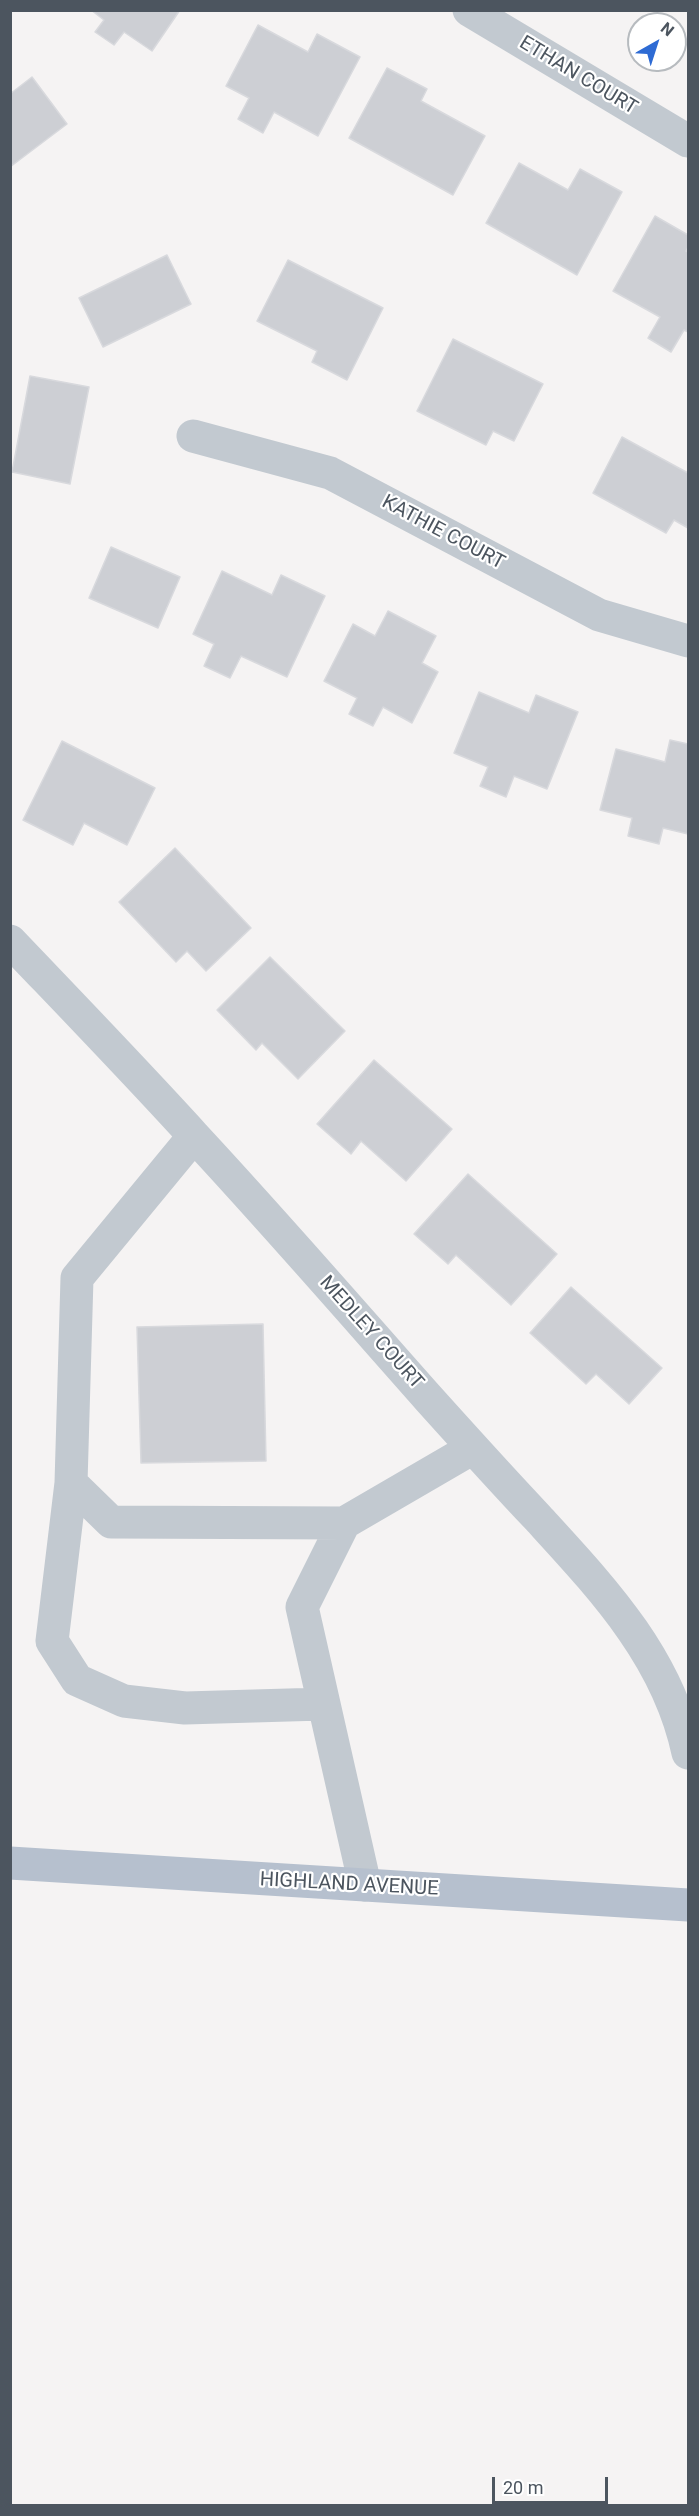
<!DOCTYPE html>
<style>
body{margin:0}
#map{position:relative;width:699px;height:2516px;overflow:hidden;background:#f5f3f3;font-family:Roboto,sans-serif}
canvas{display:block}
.frame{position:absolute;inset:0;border:12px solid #4c555f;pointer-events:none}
.north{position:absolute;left:627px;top:12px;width:60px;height:60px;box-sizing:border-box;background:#fff;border:2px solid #b7bbbf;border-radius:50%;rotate:39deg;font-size:16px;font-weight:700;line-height:24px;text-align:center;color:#4c555f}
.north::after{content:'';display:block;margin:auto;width:21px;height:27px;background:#2e6bd4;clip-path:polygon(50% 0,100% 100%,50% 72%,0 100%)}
.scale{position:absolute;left:492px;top:2477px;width:116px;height:27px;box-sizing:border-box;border:3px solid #4c555f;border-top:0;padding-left:8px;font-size:18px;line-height:21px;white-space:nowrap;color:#4c555f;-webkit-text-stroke:4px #fff;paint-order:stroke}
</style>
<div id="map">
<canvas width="699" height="2516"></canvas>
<div class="frame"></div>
<div class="north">N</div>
<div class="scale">20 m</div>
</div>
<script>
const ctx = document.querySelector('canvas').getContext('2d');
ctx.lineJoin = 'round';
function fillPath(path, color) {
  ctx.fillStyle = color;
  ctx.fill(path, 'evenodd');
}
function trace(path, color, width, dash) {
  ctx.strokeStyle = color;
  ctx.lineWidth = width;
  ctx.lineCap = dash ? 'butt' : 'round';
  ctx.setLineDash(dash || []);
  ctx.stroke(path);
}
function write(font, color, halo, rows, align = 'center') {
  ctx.font = font + ' Roboto,sans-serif';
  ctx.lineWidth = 4.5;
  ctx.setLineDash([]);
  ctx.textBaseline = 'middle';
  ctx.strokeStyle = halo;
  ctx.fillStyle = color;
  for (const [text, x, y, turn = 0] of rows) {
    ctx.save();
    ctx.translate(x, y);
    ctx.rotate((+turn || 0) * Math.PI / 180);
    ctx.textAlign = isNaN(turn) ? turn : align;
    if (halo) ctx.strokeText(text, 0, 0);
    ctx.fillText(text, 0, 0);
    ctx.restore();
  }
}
const building = new Path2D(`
 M91 10H180L152 51 124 32 114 45 95 32 104 20Z
 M258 25 308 52 317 34 360 57 318 136 274 112 263 133 238 119 249 98 226 86Z
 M387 68 427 89 421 101 485 136 453 195 349 138Z
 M32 77 67 124 10 167V94Z
 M519 163 568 190 580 169 622 192 577 275 486 223Z
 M655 216 688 235V247L686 251 688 252V332L684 330 671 352 648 338 660 317 613 291Z
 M167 255 191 304 103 347 79 298Z
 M288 260 383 308 347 380 312 362 317 351 257 321Z
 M453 339 543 384 514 441 493 431 486 445 417 411Z
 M30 376 89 387 70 484 12 472Z
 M622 437 688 473V528L674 520 666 533 593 493Z
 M111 547 180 577 158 628 89 598Z
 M222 571 272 595 281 575 325 596 287 677 241 656 230 678 204 666 214 644 193 634Z
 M388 611 436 636 422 663 438 672 412 723 383 707 373 726 349 714 357 698 324 681 353 624 375 636Z
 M479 692 529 713 536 695 578 712 547 789 514 776 506 797 480 786 488 767 454 753Z
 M670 740 688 744V834L663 828 659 844 628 836 632 818 600 810 616 749 665 762Z
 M62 741 155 788 127 845 84 823 73 845 23 820Z
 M175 848 251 928 206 971 187 951 176 962 119 902Z
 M270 957 345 1031 298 1079 262 1043 256 1050 217 1010Z
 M374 1060 452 1129 406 1181 361 1141 351 1154 317 1124Z
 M468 1174 557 1254 511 1305 456 1255 448 1264 414 1234Z
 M571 1287 662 1368 629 1404 596 1374 586 1384 530 1333Z
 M263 1324 266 1461 141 1463 137 1327Z`);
fillPath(building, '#cdcfd4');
trace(building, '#d8d9dd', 1.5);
trace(new Path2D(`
 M469 10 688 141
 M193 436 330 473 599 615 688 641
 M10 941C72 1006 134 1070 194 1136 274 1222 351 1311 429 1399 465 1439 501 1479 538 1518 602 1588 668 1657 688 1753
 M194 1136 77 1278 71 1483 111 1522 344 1523
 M71 1483 52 1641 77 1680 124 1701 185 1708 323 1704
 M365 1885 302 1607 344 1523 473 1448`), '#c2c9d0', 33);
trace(new Path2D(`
 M10 1863 688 1905`), '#b6c0ce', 33);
write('20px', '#4c555f', '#fff', [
 ["ETHAN COURT",578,76,31],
 ["KATHIE COURT",443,533,28],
 ["MEDLEY COURT",371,1333,48],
 ["HIGHLAND AVENUE",349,1885,3]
]);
</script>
